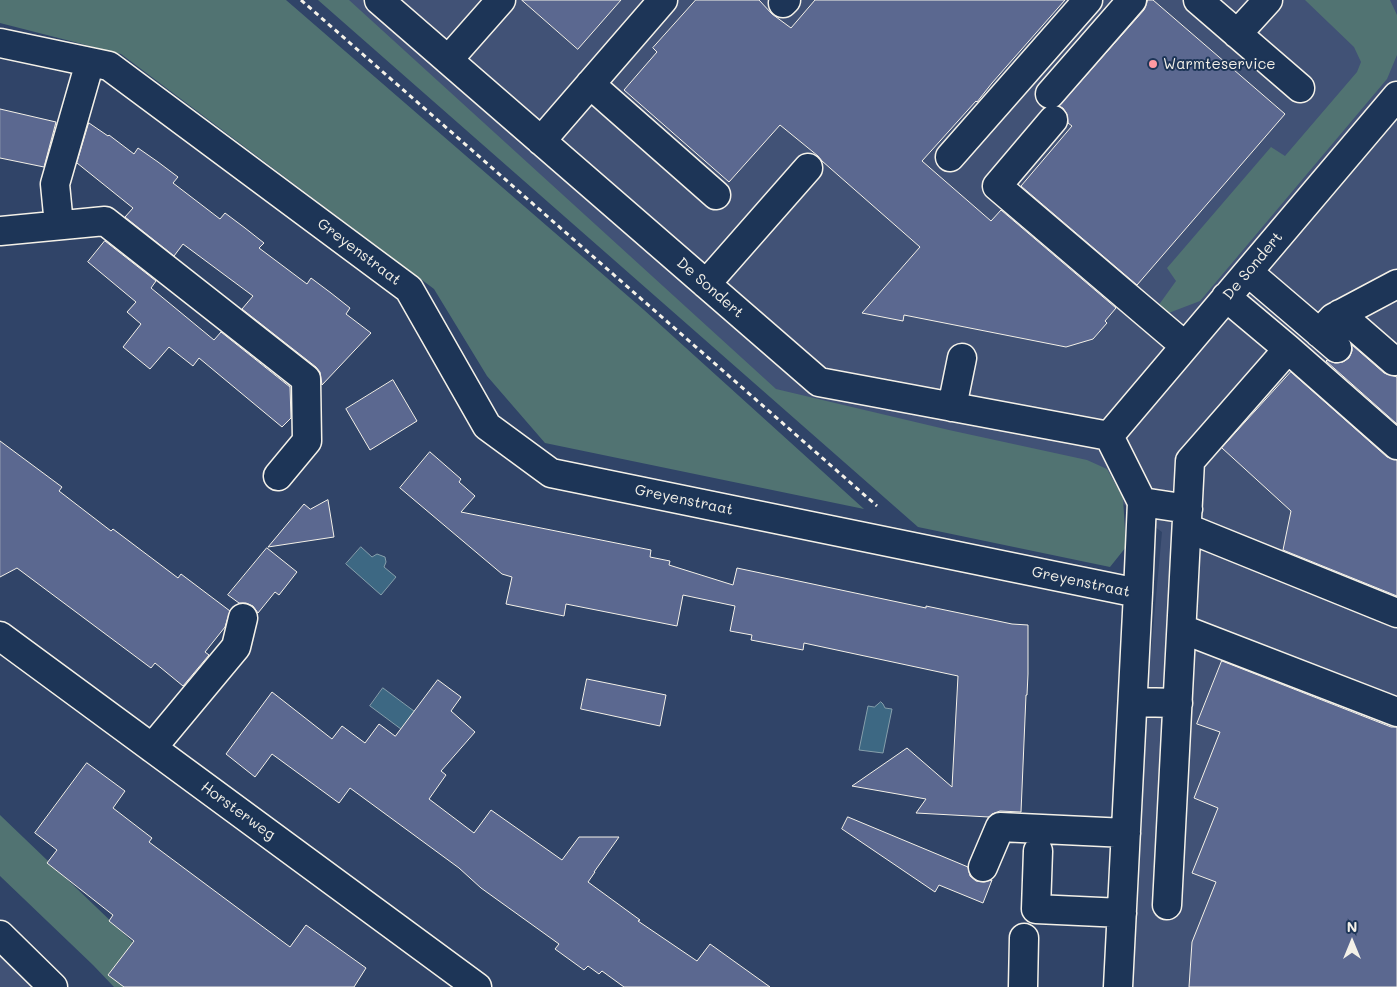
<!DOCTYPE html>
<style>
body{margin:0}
#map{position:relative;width:1397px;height:987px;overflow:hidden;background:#304468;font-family:Mali,sans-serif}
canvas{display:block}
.north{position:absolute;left:1327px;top:917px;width:50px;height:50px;-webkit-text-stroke:4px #1d3557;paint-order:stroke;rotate:0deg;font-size:14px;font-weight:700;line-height:20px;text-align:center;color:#f4f1e8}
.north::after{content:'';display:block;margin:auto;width:18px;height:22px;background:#f4f1e8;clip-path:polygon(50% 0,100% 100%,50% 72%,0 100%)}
</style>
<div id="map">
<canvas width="1397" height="987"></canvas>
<div class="north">N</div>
</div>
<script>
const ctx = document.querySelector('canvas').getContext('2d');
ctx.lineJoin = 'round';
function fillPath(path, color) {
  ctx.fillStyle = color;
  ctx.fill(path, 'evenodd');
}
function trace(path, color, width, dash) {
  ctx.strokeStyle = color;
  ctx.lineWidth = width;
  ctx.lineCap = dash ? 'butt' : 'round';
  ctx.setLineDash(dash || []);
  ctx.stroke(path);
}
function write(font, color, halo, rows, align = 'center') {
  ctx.font = font + ' Mali,sans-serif';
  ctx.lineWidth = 4;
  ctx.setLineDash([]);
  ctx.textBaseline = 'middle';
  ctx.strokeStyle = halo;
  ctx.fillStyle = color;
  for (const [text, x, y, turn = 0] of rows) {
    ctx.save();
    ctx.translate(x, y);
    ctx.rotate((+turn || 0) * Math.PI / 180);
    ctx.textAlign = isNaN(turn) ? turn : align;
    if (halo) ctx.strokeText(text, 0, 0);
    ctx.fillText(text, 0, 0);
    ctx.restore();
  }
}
fillPath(new Path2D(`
 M330 0H1397V987H1120L1162 532 1067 464 791 408Z
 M0 932 58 987H0Z`), '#415276');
fillPath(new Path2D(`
 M0 0H286L644 310 864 509 545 443 487 376 434 289 121 54 0 23Z
 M318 0H349L776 389 949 430 1087 460 1107 469 1123 498 1126 547 1110 567 918 527Z
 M1305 0H1390L1397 15V55L1387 79 1200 301 1166 314 1153 313 1176 281 1167 268 1271 147 1285 156 1357 72 1361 62 1354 47Z
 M0 815 143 952 176 987H114L93 965 0 876Z`), '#517372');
const water = new Path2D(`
 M361 547 372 557 377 554 385 557 386 562 384 567 396 577 381 595 346 564Z
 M383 688 422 717 409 735 370 706Z
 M881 702 883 704 885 708 892 709 883 753 859 750 868 706 874 707Z`);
fillPath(water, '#3d6883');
trace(water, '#869fab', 1);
const building = new Path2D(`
 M522 0H621L578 49Z
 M696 0H759L772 14 791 28 815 0H1065L992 83 977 102 976 101 922 161 991 221 1001 210 1116 308 1105 321 1107 323 1093 339 1066 347 904 315 903 321 862 313 920 247 822 161 818 156 780 125 729 182 624 90 657 52 653 48Z
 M1148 0H1153L1285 114 1137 285 1021 186 1072 126 1068 123 1067 114 1063 108 1059 106 1144 10Z
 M0 109 56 122 44 167 0 158Z
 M89 123 108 136 109 135 134 154 138 148 158 162 178 177 173 183 220 219 225 213 245 228 264 243 259 248 307 284 311 278 331 293 350 308 346 314 371 333 322 385 320 372 316 367 242 309 253 296 183 244 174 256 125 217 133 208 77 163Z
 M105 241 156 281 151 288 214 340 221 332 290 387 291 418 282 427 199 358 193 366 169 347 150 369 123 347 141 324 127 312 136 302 88 262Z
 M1352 345 1384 373 1397 377V424L1326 361 1327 360 1335 363 1343 362 1349 358 1352 351Z
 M1291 372 1387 457 1397 460V596L1283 550 1291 511 1222 448Z
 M393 380 417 421 370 450 346 409Z
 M0 441 62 487 59 491 111 531 113 529 178 578 181 574 230 611 225 627 205 652 209 655 183 686 155 663 151 668 17 568 0 577Z
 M430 452 461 479 459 482 475 496 461 512 651 550 650 557 670 561 669 565 733 585 737 568 926 608V606L1012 624 1028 625V674L1027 695H1026L1021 812 1000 811 992 814 989 817 916 813 926 799 852 786 907 748 952 787 958 676 804 643 803 650 751 640 752 635 730 631 735 606 683 595 677 626 566 604 564 616 506 604 512 577 502 574 400 488Z
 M328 500 334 537 268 547 304 504 310 509Z
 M267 548 297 572 279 595 275 592 258 613 253 606 246 603H239L228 595Z
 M1222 661 1391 727H1397V987H1189L1192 942 1216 882 1192 873 1218 808 1194 798 1220 732 1197 724Z
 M587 679 666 695 660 726 581 709Z
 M438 680 461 697 451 711 475 732 441 771 446 775 429 799 474 833 491 810 562 860 579 837H619L594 872H595L588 882 640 920 638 921 697 961 710 944 770 987H624L602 971 599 974 588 966 584 970 555 949 559 944 481 888 459 868 350 788 339 803 272 754 255 777 226 754 272 692 332 739 342 726 365 743 379 724 395 736Z
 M87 763 125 791 113 808 152 838 149 842 290 947 306 925 366 968 354 987H124L108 975 134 941 109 921 113 915 47 863 57 850 35 833Z
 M848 817 968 867 970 876 976 881 984 882 992 880 983 903 939 885 935 892 842 829Z`);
fillPath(building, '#5b6890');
trace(building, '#f4f1e8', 1);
const minor = new Path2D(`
 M379 0 819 382 1109 436 1397 96
 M1198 0 1300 88
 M783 3 786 0
 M1237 34 1268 0
 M0 43 109 66 409 289 487 426 551 473 1138 593 1118 987
 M448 60 501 0
 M590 84 716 195
 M1050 94 1132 0
 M1053 120 997 186 1185 346
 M541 141 663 0
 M950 157 1088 0
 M59 225 55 184 90 62
 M0 231 105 221 306 379 307 441 278 476
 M1248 272 1337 348
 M706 284 808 168
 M1226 297 1288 349 1397 445
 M1340 314 1394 361
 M1319 333 1333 318 1397 284
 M952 407 962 358
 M1109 436 1142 502 1138 593
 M1142 502 1188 509
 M1187 528 1397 613
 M1182 629 1397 712
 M0 636 477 987
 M1133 702 1178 703
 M152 748 236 647 243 618
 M1038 851 1036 909 1122 913
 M983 867 1000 827 1126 833
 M1167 905 1190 461 1288 349
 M0 935 53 987
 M1023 987 1024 938`);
trace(minor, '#f4f1e8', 31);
trace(new Path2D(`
 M301 0 877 506`), '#f4f1e8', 3, [5, 4]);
trace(minor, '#1d3557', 28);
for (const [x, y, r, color] of [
 [1153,64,5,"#ff9aa2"]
]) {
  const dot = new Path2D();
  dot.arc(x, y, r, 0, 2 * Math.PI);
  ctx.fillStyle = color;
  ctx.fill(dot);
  trace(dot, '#1d3557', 2);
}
write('15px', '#f4f1e8', '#1d3557', [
 ["Warmteservice",1163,64]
], 'left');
write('15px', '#f4f1e8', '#1d3557', [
 ["Greyenstraat",359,252,37],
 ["De Sondert",1253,266,-50],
 ["De Sondert",710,288,41],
 ["Greyenstraat",684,500,12],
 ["Greyenstraat",1081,582,12],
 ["Horsterweg",238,811,36]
]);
</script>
